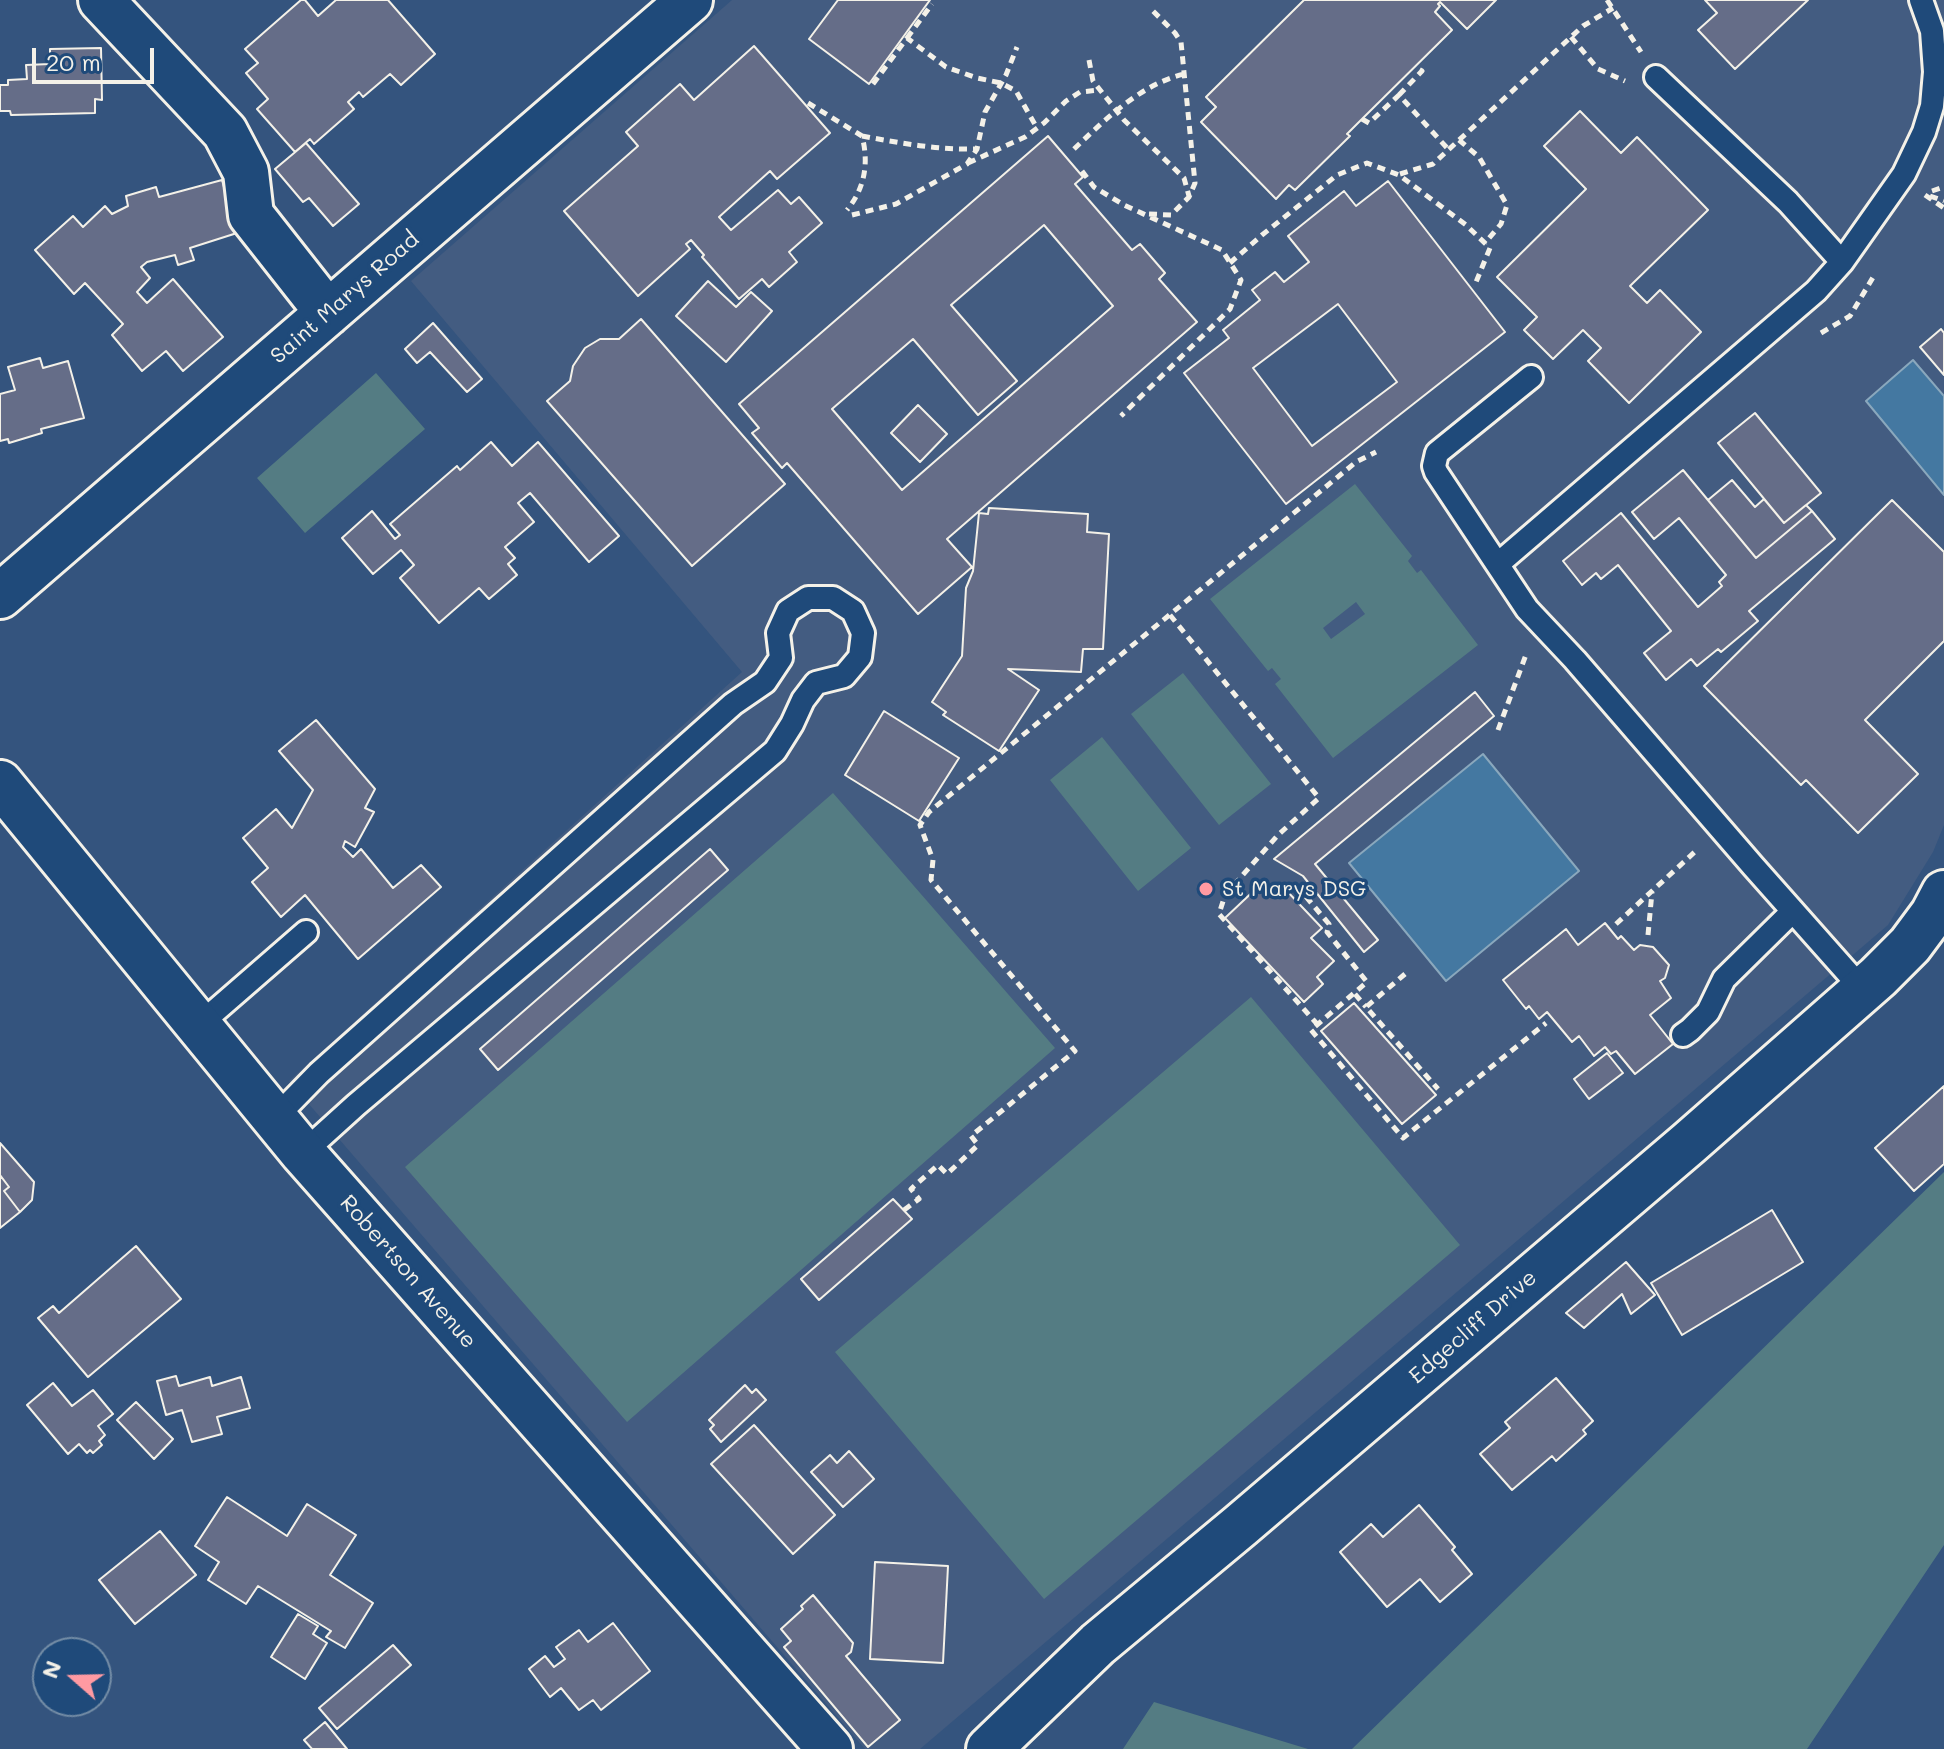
<!DOCTYPE html>
<style>
body{margin:0}
#map{position:relative;width:1944px;height:1749px;overflow:hidden;background:#34547e;font-family:Mali,sans-serif}
canvas{display:block}
.north{position:absolute;left:32px;top:1637px;width:80px;height:80px;box-sizing:border-box;background:#1f4a7a;border:2px solid #748da6;border-radius:50%;rotate:290deg;font-size:22px;font-weight:700;line-height:32px;text-align:center;color:#f4f1e8}
.north::after{content:'';display:block;margin:auto;width:28px;height:36px;background:#ff9aa2;clip-path:polygon(50% 0,100% 100%,50% 72%,0 100%)}
.scale{position:absolute;left:32px;top:48px;width:122px;height:36px;box-sizing:border-box;border:4px solid #f4f1e8;border-top:0;padding-left:10px;font-size:24px;line-height:28px;white-space:nowrap;color:#f4f1e8;-webkit-text-stroke:6px #1f4a7a;paint-order:stroke}
</style>
<div id="map">
<canvas width="1944" height="1749"></canvas>
<div class="north">N</div>
<div class="scale">20 m</div>
</div>
<script>
const ctx = document.querySelector('canvas').getContext('2d');
ctx.lineJoin = 'round';
function fillPath(path, color) {
  ctx.fillStyle = color;
  ctx.fill(path, 'evenodd');
}
function trace(path, color, width, dash) {
  ctx.strokeStyle = color;
  ctx.lineWidth = width;
  ctx.lineCap = dash ? 'butt' : 'round';
  ctx.setLineDash(dash || []);
  ctx.stroke(path);
}
function write(font, color, halo, rows, align = 'center') {
  ctx.font = font + ' Mali,sans-serif';
  ctx.lineWidth = 7;
  ctx.setLineDash([]);
  ctx.textBaseline = 'middle';
  ctx.strokeStyle = halo;
  ctx.fillStyle = color;
  for (const [text, x, y, turn = 0] of rows) {
    ctx.save();
    ctx.translate(x, y);
    ctx.rotate((+turn || 0) * Math.PI / 180);
    ctx.textAlign = isNaN(turn) ? turn : align;
    if (halo) ctx.strokeText(text, 0, 0);
    ctx.fillText(text, 0, 0);
    ctx.restore();
  }
}
fillPath(new Path2D(`
 M732 0H1944V825L1933 852 1888 925 920 1749H865L289 1081 742 672 411 281Z`), '#435c81');
fillPath(new Path2D(`
 M376 373 425 429 305 533 257 478Z
 M1355 484 1412 556 1408 561 1417 573 1421 570 1478 645 1333 758 1275 684 1281 679 1272 668 1268 671 1210 599ZM1356 602 1365 614 1331 639 1323 628Z
 M1183 673 1271 784 1219 825 1131 714Z
 M1102 737 1191 848 1138 891 1050 780Z
 M833 793 1055 1048 627 1422 405 1167Z
 M1251 997 1460 1245 1044 1599 835 1352Z
 M1944 1172V1545L1807 1749H1352Z
 M1154 1702 1308 1749H1123Z`), '#547c83');
const water = new Path2D(`
 M1913 360 1944 396V495L1866 401Z
 M1483 754 1579 871 1446 981 1349 863Z`);
fillPath(water, '#4478a1');
trace(water, '#8aa8bd', 2);
const building = new Path2D(`
 M301 0H305L318 16 336 0H388L435 54 401 85 390 74 363 97 359 92 348 102 354 109 314 144 310 139 295 152 257 109 268 99 246 73 258 63 245 49Z
 M838 0H930L869 84 809 39Z
 M1304 0H1496L1467 29 1440 2 1438 4 1440 6 1435 12 1452 30 1362 119 1347 134 1350 136 1295 190 1289 185 1276 199 1201 122 1216 107 1206 97Z
 M1705 0H1808L1735 69 1698 30 1717 13Z
 M754 46 830 133 777 179 770 171 719 217 731 230 778 190 791 204 799 197 822 223 789 252 797 262 769 287 762 279 739 299 702 257 704 255 691 240 686 244 690 249 638 296 564 211 638 146 626 132 680 84 694 100Z
 M101 48 102 100 95 99V113L11 115 10 111H0V85H8V80L27 79 26 65 50 64V49Z
 M1580 111 1621 153 1637 137 1708 210 1630 286 1647 303 1660 290 1701 332 1629 403 1588 361 1601 348 1583 330 1553 359 1524 330 1537 317 1497 277 1586 189 1544 146Z
 M1048 136 1083 177 1075 184 1132 250 1140 244 1165 273 1159 279 1197 322 947 539 972 567 918 614 787 463 782 468 752 433 759 428 739 404ZM1044 225 1113 306 902 490 832 409 913 339 978 415 1017 381 951 305Z
 M306 143 359 204 333 226 309 198 303 202 275 169Z
 M222 180 237 233 190 248 194 260 178 265 175 255 147 262 141 267 150 278 137 292 147 303 173 279 223 337 183 371 166 351 142 371 112 335 123 324 85 283 74 294 35 250 73 216 83 227 105 206 112 214 128 206 126 196 156 187 159 197Z
 M1388 181 1505 332 1286 504 1184 373 1229 338 1223 330 1260 300 1252 290 1275 272 1284 282 1309 262 1288 236 1344 191 1356 206ZM1338 304 1397 382 1312 446 1253 368Z
 M708 281 736 307 751 292 772 311 726 362 676 316Z
 M641 319 785 484 692 566 547 401 570 381 573 366 585 348 600 339H619Z
 M433 323 482 379 467 392 430 352 417 363 405 349Z
 M1941 329 1944 333V375L1920 347Z
 M40 358 43 368 68 361 84 418 41 429 42 433 9 443 8 439 0 441V394L15 390 8 367Z
 M918 405 947 434 920 462 891 433Z
 M1755 413 1821 493 1784 523 1718 443Z
 M491 442 512 466 538 442 619 536 589 562 530 493 518 503 534 522 505 547 515 558 508 564 517 575 489 599 479 588 439 623 400 578 414 565 401 550 373 574 342 538 372 511 395 539 400 535 390 524 457 466 460 470Z
 M1683 470 1756 558 1812 511 1835 539 1749 611 1758 621 1721 652 1718 649 1697 666 1691 659 1666 680 1644 653 1671 631 1618 565 1601 579 1596 573 1582 585 1563 561 1621 513 1698 607 1722 586 1719 582 1726 575 1679 518 1654 539 1632 512Z
 M1732 480 1755 507 1764 499 1784 523 1806 505 1812 511 1756 558 1708 500Z
 M1892 500 1944 552V641L1865 720 1918 774 1858 833 1806 780 1801 785 1704 686Z
 M989 508 1088 514 1087 532 1109 534 1103 649H1083L1081 672 1008 669 1039 690 999 751 943 715 946 712 932 702 962 656 966 588 973 571 979 513 988 514Z
 M1475 692 1494 716 1315 864 1378 940 1364 952 1303 876 1274 859Z
 M884 711 959 758 919 821 845 775Z
 M316 720 375 789 365 808 374 812 355 847 345 841 343 847 353 857 361 849 393 888 421 865 441 887 358 959 305 895 281 917 252 882 268 868 243 838 276 809 292 828 313 790 279 751Z
 M710 849 728 870 498 1070 480 1049Z
 M1261 884 1275 898 1285 889 1322 928 1311 938 1334 961 1317 977 1323 984 1304 1002 1225 918Z
 M1605 923 1618 939 1621 936 1634 950 1640 945 1653 947 1669 965 1665 978 1660 981 1671 998 1650 1015 1673 1044 1635 1074 1616 1051 1611 1054 1605 1047 1594 1056 1579 1036 1572 1042 1547 1012 1539 1019 1529 1006 1526 1009 1503 980 1566 929 1578 945Z
 M1354 1003 1436 1095 1402 1124 1321 1031Z
 M1607 1053 1623 1073 1589 1099 1574 1079Z
 M1944 1086V1164L1914 1191 1875 1148Z
 M0 1143 34 1182 32 1200 20 1212 4 1191 9 1187 0 1175Z
 M0 1175 9 1187 4 1191 20 1212 0 1228Z
 M893 1199 912 1219 819 1300 801 1279Z
 M1772 1210 1803 1262 1682 1335 1651 1283Z
 M136 1246 181 1299 88 1377 38 1318 53 1306 59 1313Z
 M1626 1262 1655 1295 1631 1314 1622 1294 1584 1328 1566 1313Z
 M176 1376 179 1386 210 1377 212 1386 241 1377 250 1408 217 1417 222 1434 192 1442 182 1410 166 1415 157 1381Z
 M1556 1378 1593 1421 1583 1430 1586 1434 1556 1461 1552 1456 1512 1490 1480 1454 1510 1428 1505 1422Z
 M53 1383 72 1406 93 1390 113 1414 98 1426 105 1435 99 1441 102 1445 93 1453 90 1450 87 1453 79 1444 68 1454 27 1405Z
 M745 1385 752 1393 756 1389 766 1400 721 1442 710 1429 714 1425 709 1420Z
 M136 1402 173 1439 154 1459 117 1420Z
 M754 1425 835 1515 793 1554 711 1464Z
 M849 1451 874 1479 843 1507 811 1472 830 1455 837 1463Z
 M227 1497 287 1536 307 1504 356 1535 330 1575 373 1603 345 1648 326 1637 331 1631 258 1586 246 1604 208 1580 219 1562 195 1546Z
 M1419 1505 1455 1547 1452 1550 1472 1574 1440 1602 1420 1579 1387 1607 1340 1552 1371 1524 1383 1537Z
 M160 1531 196 1575 135 1624 99 1580Z
 M875 1562 948 1566 943 1663 870 1659Z
 M813 1595 853 1643 851 1652 846 1656 900 1720 868 1747 784 1647 791 1641 781 1629 803 1609 801 1606Z
 M298 1614 318 1626 313 1634 327 1643 305 1679 271 1657Z
 M613 1623 650 1671 601 1710 593 1700 579 1710 561 1688 550 1697 529 1669 545 1656 554 1667 565 1659 556 1647 579 1630 588 1642Z
 M393 1645 411 1665 337 1729 319 1708Z
 M325 1722 347 1749H312L304 1740Z`);
fillPath(building, '#656d88');
trace(building, '#f4f1e8', 2);
const service = new Path2D(`
 M1656 77 1788 202 1842 262
 M1531 377 1437 453 1434 466 1436 472 1527 609 1575 660 1753 866 1863 990
 M1498 564 1816 291 1842 262 1904 174 1924 132 1932 106 1935 72 1932 31 1921 0
 M199 1025 306 932
 M1683 1035 1690 1030 1708 1012 1724 979 1793 911
 M275 1118 319 1073 733 704 765 682 781 658 778 633 788 611 808 598H833L853 611 863 633 860 657 844 676 816 683 803 700 792 724 775 751 356 1105 303 1153`);
const minor = new Path2D(`
 M101 0 225 132 246 172 251 215 328 313
 M0 596 690 0
 M0 783 303 1153 830 1749
 M989 1749 1098 1644 1240 1526 1689 1143 1878 977 1910 945 1933 914 1944 893`);
trace(service, '#f4f1e8', 28);
trace(minor, '#f4f1e8', 50);
trace(new Path2D(`
 M1607 0 1641 52
 M1571 37 1598 69 1625 81
 M907 38 932 4
 M1089 60 1093 81 1124 120 1184 178 1189 196
 M873 84 907 38 946 67 977 78 1001 83 1016 91 1037 128
 M1399 95 1422 71 1415 67
 M808 103 862 136C869 163 865 188 847 210
 M1362 119 1369 123 1399 95 1448 149
 M862 136C900 143 937 150 976 149
 M1459 140 1479 157 1507 205 1501 224 1485 243
 M1074 149C1107 118 1140 85 1184 74
 M968 163 1025 137 1044 123 1066 101 1080 92 1100 90
 M1082 171 1094 187 1124 205 1222 250 1241 280 1230 309 1121 416
 M1400 174 1433 164 1583 26 1613 8
 M1932 191 1944 187
 M1925 195 1944 208
 M1930 196 1944 201
 M1149 214 1171 215 1189 197 1195 183 1181 42 1175 33 1151 9
 M852 215 896 204 967 164 977 149 985 112 1006 75 1017 47
 M1230 263 1262 235 1337 175 1367 163 1399 175 1466 225 1490 248 1474 287
 M1821 333 1850 316 1875 274
 M1170 615 1319 798 1278 835 1225 895 1219 914 1318 1025
 M1498 730 1527 652
 M1297 886 1329 924 1327 932 1367 982 1311 1030 1403 1138 1546 1023
 M1616 924 1698 849
 M1648 935 1652 892
 M1405 974 1366 1007 1438 1089
 M1355 994 1366 1007
 M904 1210 919 1199 911 1189 938 1165 947 1174 978 1145 971 1136 1075 1051 931 880 933 860 920 825 929 812 1356 462 1376 452`), '#f4f1e8', 5, [8, 6]);
trace(service, '#1f4a7a', 22);
trace(minor, '#1f4a7a', 44);
for (const [x, y, r, color] of [
 [1206,889,8,"#ff9aa2"]
]) {
  const dot = new Path2D();
  dot.arc(x, y, r, 0, 2 * Math.PI);
  ctx.fillStyle = color;
  ctx.fill(dot);
  trace(dot, '#1f4a7a', 3);
}
write('22px', '#f4f1e8', '#1f4a7a', [
 ["Saint Marys Road",345,298,-41],
 ["Robertson Avenue",408,1272,49],
 ["Edgecliff Drive",1473,1327,-41]
]);
write('22px', '#f4f1e8', '#1f4a7a', [
 ["St Marys DSG",1222,889]
], 'left');
</script>
